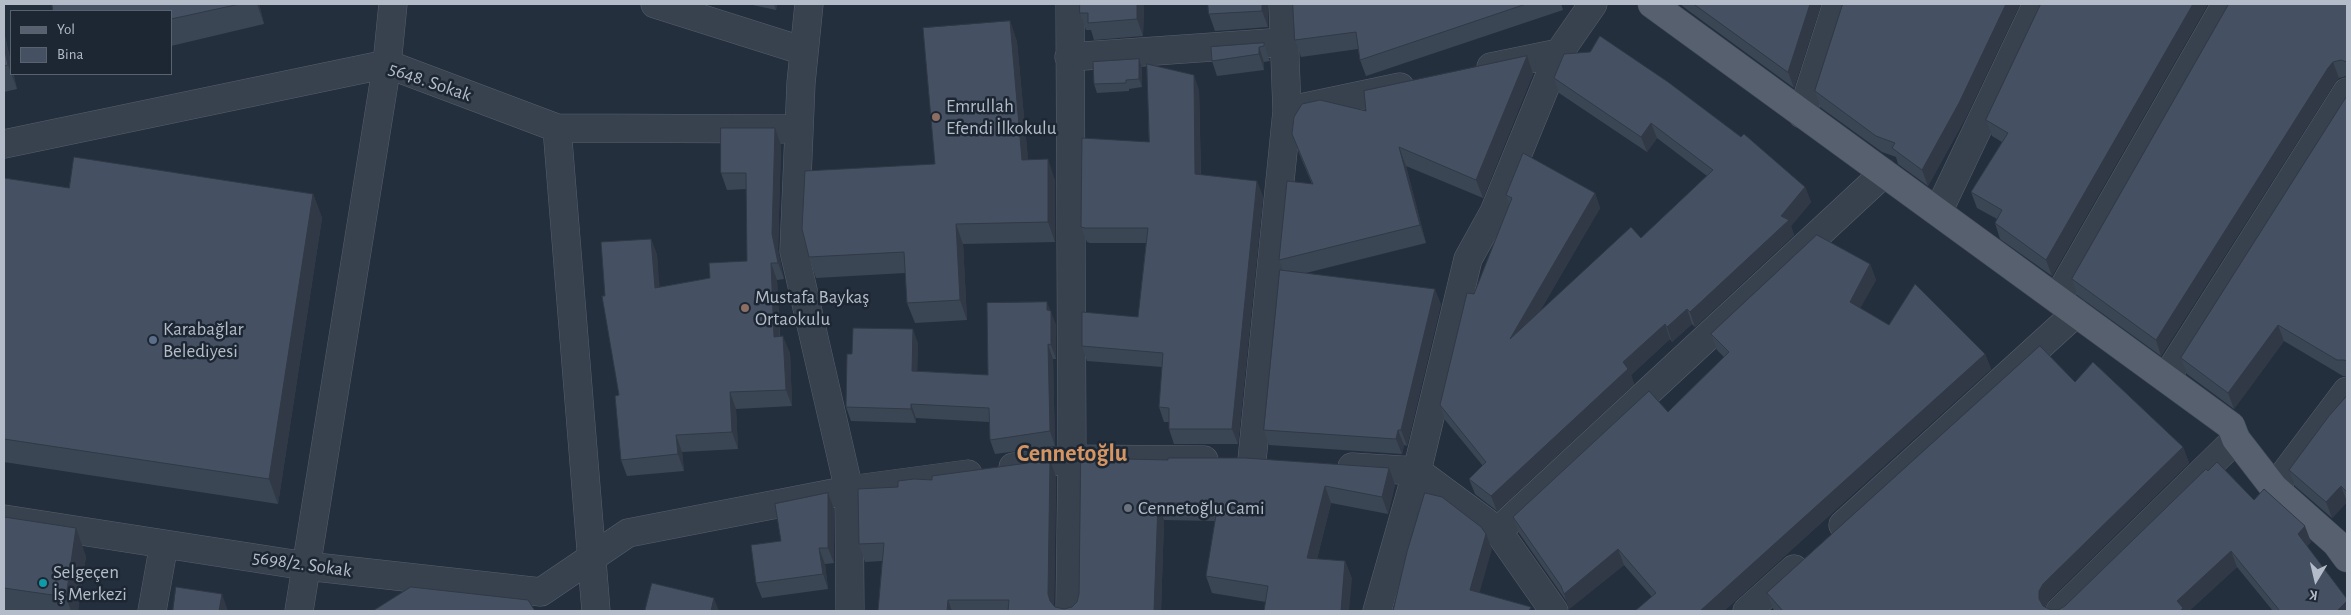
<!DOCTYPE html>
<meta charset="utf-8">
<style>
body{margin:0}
#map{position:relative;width:2351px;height:615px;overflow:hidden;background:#242f3e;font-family:"Alegreya Sans",sans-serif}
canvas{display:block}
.frame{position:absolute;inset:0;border:5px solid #b4bcc9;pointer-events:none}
.legend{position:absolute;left:10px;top:10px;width:162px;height:65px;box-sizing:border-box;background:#1d2633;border:1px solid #59626f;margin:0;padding:6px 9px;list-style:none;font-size:15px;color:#b4bcc9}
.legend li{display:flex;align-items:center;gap:10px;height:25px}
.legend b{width:25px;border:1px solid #59626f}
.north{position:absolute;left:2291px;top:555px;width:50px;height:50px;-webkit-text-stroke:4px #1d2633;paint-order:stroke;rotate:189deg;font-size:14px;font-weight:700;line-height:20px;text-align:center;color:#b4bcc9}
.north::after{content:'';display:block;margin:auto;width:18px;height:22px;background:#b4bcc9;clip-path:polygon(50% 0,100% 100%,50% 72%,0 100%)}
</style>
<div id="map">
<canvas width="2351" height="615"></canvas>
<div class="frame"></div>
<ul class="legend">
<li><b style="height:6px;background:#56606e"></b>Yol</li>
<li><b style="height:14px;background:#455162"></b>Bina</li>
</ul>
<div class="north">K</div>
</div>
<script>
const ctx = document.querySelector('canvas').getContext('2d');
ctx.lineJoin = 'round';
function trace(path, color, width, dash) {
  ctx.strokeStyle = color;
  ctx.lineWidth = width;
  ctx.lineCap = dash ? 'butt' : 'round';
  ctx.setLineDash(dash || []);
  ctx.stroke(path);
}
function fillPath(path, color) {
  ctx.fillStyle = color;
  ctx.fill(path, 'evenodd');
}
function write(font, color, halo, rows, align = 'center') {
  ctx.font = font + ' "Alegreya Sans",sans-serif';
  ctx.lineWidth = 5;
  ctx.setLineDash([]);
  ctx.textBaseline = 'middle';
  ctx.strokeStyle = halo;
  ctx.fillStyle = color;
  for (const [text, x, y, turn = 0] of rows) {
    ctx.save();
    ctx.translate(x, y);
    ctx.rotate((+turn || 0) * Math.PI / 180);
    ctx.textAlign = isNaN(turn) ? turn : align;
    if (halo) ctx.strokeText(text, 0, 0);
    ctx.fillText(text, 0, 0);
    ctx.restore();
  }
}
const minor = new Path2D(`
 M655 4 804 51
 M809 4 801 83 794 251 849 490 850 611
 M1069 57 1284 42
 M1491 67 1559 53
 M1291 110 1400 87
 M1802 114 1837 4
 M557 128 596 611
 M4 144 387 64 557 128 799 129
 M1938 212 2037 4
 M2057 299 2226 4
 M2166 378 2347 92
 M1252 460 1287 111 1283 4
 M1013 467 1072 459 1204 460
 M1352 467 1417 471 1498 531 1554 611
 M2274 488 2347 391
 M4 519 306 566 541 592 628 533 849 490 968 474
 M1843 525 2076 313
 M1498 531 1884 173
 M152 611 164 544
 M299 611 387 64 393 4
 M1070 611 1072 459 1070 4
 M1377 611 1417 471 1468 259 1494 212 1559 53 1593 4
 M1747 611 1794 569
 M2060 611 2236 439`);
const major = new Path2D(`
 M1652 4 2231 426 2236 439 2274 488 2336 543 2347 558`);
trace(minor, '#565f6c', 29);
trace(major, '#414a57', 29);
trace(minor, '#38414e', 28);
trace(major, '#56606e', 28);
fillPath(new Path2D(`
 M52 4H259L264 24 171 46V11Z
 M748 4H777L776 10Z
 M1080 4H1144L1143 36 1094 40 1091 30H1086L1080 13Z
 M1208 4H1268V27L1215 31 1209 14Z
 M1293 4H1561L1563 10 1366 76 1360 60 1358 49 1301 57 1295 40Z
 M1680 4H1821L1794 88 1689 11Z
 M1843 4H2020L1965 119 1928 186 1898 164 1896 157 1882 152 1820 107 1815 91Z
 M2041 4H2208L2052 276 2000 239 1995 223 1997 219 1977 208 1971 192 2002 142 1992 136 1986 120Z
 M2347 4V76L2339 78 2334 84 2161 356 2077 295 2072 279Z
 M1010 21 1017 42 1028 160 1055 180V242L963 244 967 320 915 323 907 303 905 273 816 278 809 257 935 164Z
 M4 32 17 89 4 92Z
 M1264 43 1269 59 1270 61 1264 62V70L1217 76 1212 61Z
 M1142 68V87L1129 89V91L1097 93 1094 84Z
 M1533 74 1483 198 1406 166 1426 243 1306 273 1441 304 1407 446 1404 445 1402 454 1269 445 1264 430 1283 271 1279 260 1312 184 1299 153 1292 134 1366 111Z
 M1554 78 1805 187 1811 202 1791 226 1794 235 1695 327 1692 324 1672 342 1670 339 1631 375 1634 384 1497 511 1475 494 1469 479 1483 466 1445 420 1440 405 1474 294 1509 204 1506 195 1595 193 1600 208 1540 311 1641 238 1707 176 1657 138 1647 152 1559 93Z
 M1199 90 1201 175 1263 196 1238 444H1174L1169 429V422H1164L1159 407 1162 367 1087 361 1082 346 1138 317 1146 243H1090L1087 242 1081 227 1149 142Z
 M2347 96V376H2343L2284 341 2234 409 2187 374 2181 358Z
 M781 145 778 250 784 279 777 280 780 336 790 353 792 406 736 409 738 449 682 452 684 471 627 476 621 460 619 395 605 296 651 239 657 255 659 287 710 278 747 261V189L727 190 721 173Z
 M4 178 69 188 313 194 322 218 278 504 4 462Z
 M1870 264 1876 280 1860 308 1889 325 1985 354 1991 369 1724 611H1635L1652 597 1624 565 1569 609 1567 602 1519 533 1513 517 1668 412 1724 357 1717 350 1711 334Z
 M1050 311 1056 325V359H1053L1055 446 995 454 990 440 989 422 916 418V423L851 421 846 407 852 354 918 343 917 371 988 375Z
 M2075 382 2183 447 2189 463 2049 600 2045 607 2051 610H2058L2065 606 2208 471 2254 500 2311 542 2307 546 2347 611H2273L2237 567 2189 611H1775L1773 609 1767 593Z
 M2347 396V502L2332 518 2295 486 2289 470Z
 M1081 458 1389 468 1395 485 1388 514 1331 503 1317 559 1345 561 1352 579 1266 602 1212 593 1206 576 1215 521 1164 520 1161 611H878L882 561 865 562 859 544 898 487 932 480 1050 460 1056 477 1054 606 1055 607 1064 609 1072 607 1077 602 1079 594Z
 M834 509V563L825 564 828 589 762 598 756 583 781 541Z
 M4 517 86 556 78 611H4Z`), '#3b4654');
fillPath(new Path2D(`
 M257 4H259L264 24Z
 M774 4H777L776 10Z
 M1137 4H1144L1143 36 1137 19Z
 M1262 4H1268V27L1262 11Z
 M1810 4H1821L1794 88 1788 72Z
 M2006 4H2020L1965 119 1928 186 1922 170Z
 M2193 4H2208L2052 276 2046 260Z
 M1010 21 1017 42 1030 180 1022 160Z
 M4 32 11 65V74H13L17 89 8 65 4 47Z
 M1259 47 1264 62V70L1259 54Z
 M1527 56 1533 74 1483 198 1476 180Z
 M1139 59 1142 68V87L1139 79Z
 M2333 62 2339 78 2334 84 2161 356 2156 340 2328 68Z
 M1194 75 1199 90 1201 189 1195 174Z
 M1651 123 1657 138 1647 152 1641 137Z
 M775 128 781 145 778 250 784 279 778 263 772 234Z
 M1399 147 1406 166 1426 243 1420 225Z
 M1048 159 1055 180V242L1048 222Z
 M1257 181 1263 196 1238 444 1232 429Z
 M1805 187 1811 202 1791 226 1794 235 1695 327 1690 312 1781 216Z
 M1595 193 1600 208 1515 354 1510 339Z
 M313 194 322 218 278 504 269 479Z
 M956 224 963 244 967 320 960 300Z
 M651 239 657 255 661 304 655 288Z
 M771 263 777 280 780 353 774 337Z
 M1870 264 1876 280 1855 318 1850 302Z
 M1435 289 1441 304 1407 446 1401 430Z
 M1047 302 1056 325V359L1051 345 1047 310Z
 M1687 309 1692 324 1672 342 1667 327Z
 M1665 324 1670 339 1631 375 1634 384 1497 511 1491 496 1623 362Z
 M2278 325 2284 341 2234 409 2228 393Z
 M913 329 918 343 917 385 912 371Z
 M783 336 790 353 792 406 786 390Z
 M1048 344 1053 359 1055 446 1050 431Z
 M1985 354 1991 369 1724 611H1700Z
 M730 392 736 409 738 449 732 432Z
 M911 404 916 418V423L911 409Z
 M1398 430 1404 445 1402 454 1396 439Z
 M676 435 682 452 684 471 678 454Z
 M2183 447 2189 463 2049 600 2045 606V611L2039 599V591L2043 584Z
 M1050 460 1056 477 1054 611 1050 601 1048 594Z
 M1389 468 1395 485 1388 514 1382 497Z
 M1325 486 1331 503 1313 575 1307 558Z
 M2341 486 2347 502 2332 518 2326 502Z
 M828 493 834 509V563L828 548Z
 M1158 503 1164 520 1161 611H1154Z
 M2305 526 2311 542 2304 550 2298 534Z
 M76 528 86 556 78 611H71L66 597Z
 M1486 534 1492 549 1476 605 1470 590Z
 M819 548 825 564 828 589 823 574Z
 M1618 549 1624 565 1569 609 1564 594Z
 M2231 551 2237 567 2189 611H2180L2177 601Z
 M1345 561 1352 579 1349 611H1341Z
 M222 594 228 611H219Z
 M714 598 719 611H711Z
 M948 600 952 611H947Z
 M2347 601V611H2337Z`), '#303945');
const building = new Path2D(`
 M52 4H240L171 19V11H53Z
 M1080 4H1137V19L1088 23V13H1080Z
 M1208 4H1262V11L1209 14Z
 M1293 4H1526L1360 60 1356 32 1295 40Z
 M1694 4H1810L1788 72Z
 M1843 4H2006L1959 103 1922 170 1892 148 1895 143 1876 136 1815 91Z
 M2041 4H2193L2046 260 1995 223 2002 210 1971 192 2008 133 1986 120Z
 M2229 4H2347V62L2341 60 2333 62 2328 68 2156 340 2072 279Z
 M1010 21 1022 160 1048 159V222L956 224 960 300 907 303 904 252 809 257 802 229 805 171 935 164 923 28Z
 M1600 36 1668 82 1741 137 1744 134 1805 187 1781 216 1789 220 1690 312 1687 309 1667 327 1665 324 1623 362 1628 369 1491 496 1469 479 1486 462 1440 405 1467 293 1474 294 1512 198 1506 195 1523 153 1595 193 1510 339 1631 227 1641 238 1713 170 1651 123 1641 137 1554 78 1564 54 1590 52Z
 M1264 43V46L1259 47V54L1212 61 1211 47Z
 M4 47 8 65 4 66Z
 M1527 56 1476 180 1399 147 1420 225 1279 260 1287 181 1313 184 1292 134 1294 117 1302 104 1320 100 1366 111 1364 91Z
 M1139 59V79L1126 80V83L1094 84 1093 62Z
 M1147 64 1194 75 1195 174 1257 181 1232 429H1169V408L1159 407 1163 353 1082 346V312L1138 317 1148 228H1085L1081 227 1082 138 1149 142Z
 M2347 96V361L2344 360H2337L2278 325 2228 393 2181 358Z
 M721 128H775L772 234 778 263H771L774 337 783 336 786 390 730 392 732 432 676 435 678 454 621 460 615 396 619 395 602 296H605L601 242 651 239 655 288 710 278 709 263 747 261 746 173H721Z
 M74 157 313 194 269 479 4 439V178L69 188Z
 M1817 235 1870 264 1850 302 1889 325 1915 284 1985 354 1700 611H1635L1656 593 1618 549 1564 594 1561 586 1513 517 1649 391 1668 412 1729 352 1711 334Z
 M1280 270 1435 289 1401 430H1398L1396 439 1264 430Z
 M1047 302V310L1051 311V345L1048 344 1050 431 990 440 989 408 911 404V409L846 407 847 354H852L853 328 913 329 912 371 988 375 987 303Z
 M2040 346 2075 382 2093 362 2183 447 2043 584 2039 591V599L2043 606 2051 610H2058L2065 606 2206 469 2208 471 2217 462 2254 500 2264 489 2305 526 2298 534 2347 599V601L2337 611H2280L2231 551 2177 601 2183 608 2180 611H1783L1767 593Z
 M2347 396V492L2341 486 2326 502 2289 470 2329 416Z
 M1081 458 1168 460V458H1245L1389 468 1382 497 1325 486 1307 558 1345 561 1341 611H1264L1268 586 1206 576 1218 503H1158L1154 611H1008L1009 600H948L947 611H878L884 543 859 544 858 489 898 487V481L914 479 932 480V476L1050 460 1048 594 1050 601 1055 607 1064 609 1072 607 1077 602 1079 594Z
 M828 493V548H819L823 574 756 583 751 545 781 541 775 504Z
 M1425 493 1442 497 1481 527 1486 534 1470 590 1531 607 1529 611H1393L1407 552Z
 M4 517 76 528 66 597 4 588Z
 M652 583 714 598 711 611H645Z
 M176 587 222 594 219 611H173Z
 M411 587 528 600 535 611H373Z`);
fillPath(building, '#455162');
trace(building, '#303945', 1);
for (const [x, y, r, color] of [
 [936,117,5,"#8d6e63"],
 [745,308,5,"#8d6e63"],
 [153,340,5,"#5c6f8a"],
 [1128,508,5,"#6b7280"],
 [43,583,5,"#0f9aa8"]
]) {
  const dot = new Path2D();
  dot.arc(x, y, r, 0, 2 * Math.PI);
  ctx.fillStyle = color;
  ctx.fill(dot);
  trace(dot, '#1d2633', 2);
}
write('19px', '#b4bcc9', '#1d2633', [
 ["5648. Sokak",430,82,19],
 ["5698/2. Sokak",302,564,8]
]);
write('19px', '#b4bcc9', '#1d2633', [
 ["Emrullah",946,106],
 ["Efendi İlkokulu",946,128],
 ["Mustafa Baykaş",755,297],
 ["Ortaokulu",755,319],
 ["Karabağlar",163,329],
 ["Belediyesi",163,351],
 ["Cennetoğlu Cami",1138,508],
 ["Selgeçen",53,572],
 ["İş Merkezi",53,594]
], 'left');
write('bold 24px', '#d59563', '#1d2633', [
 ["Cennetoğlu",1072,454]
]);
</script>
